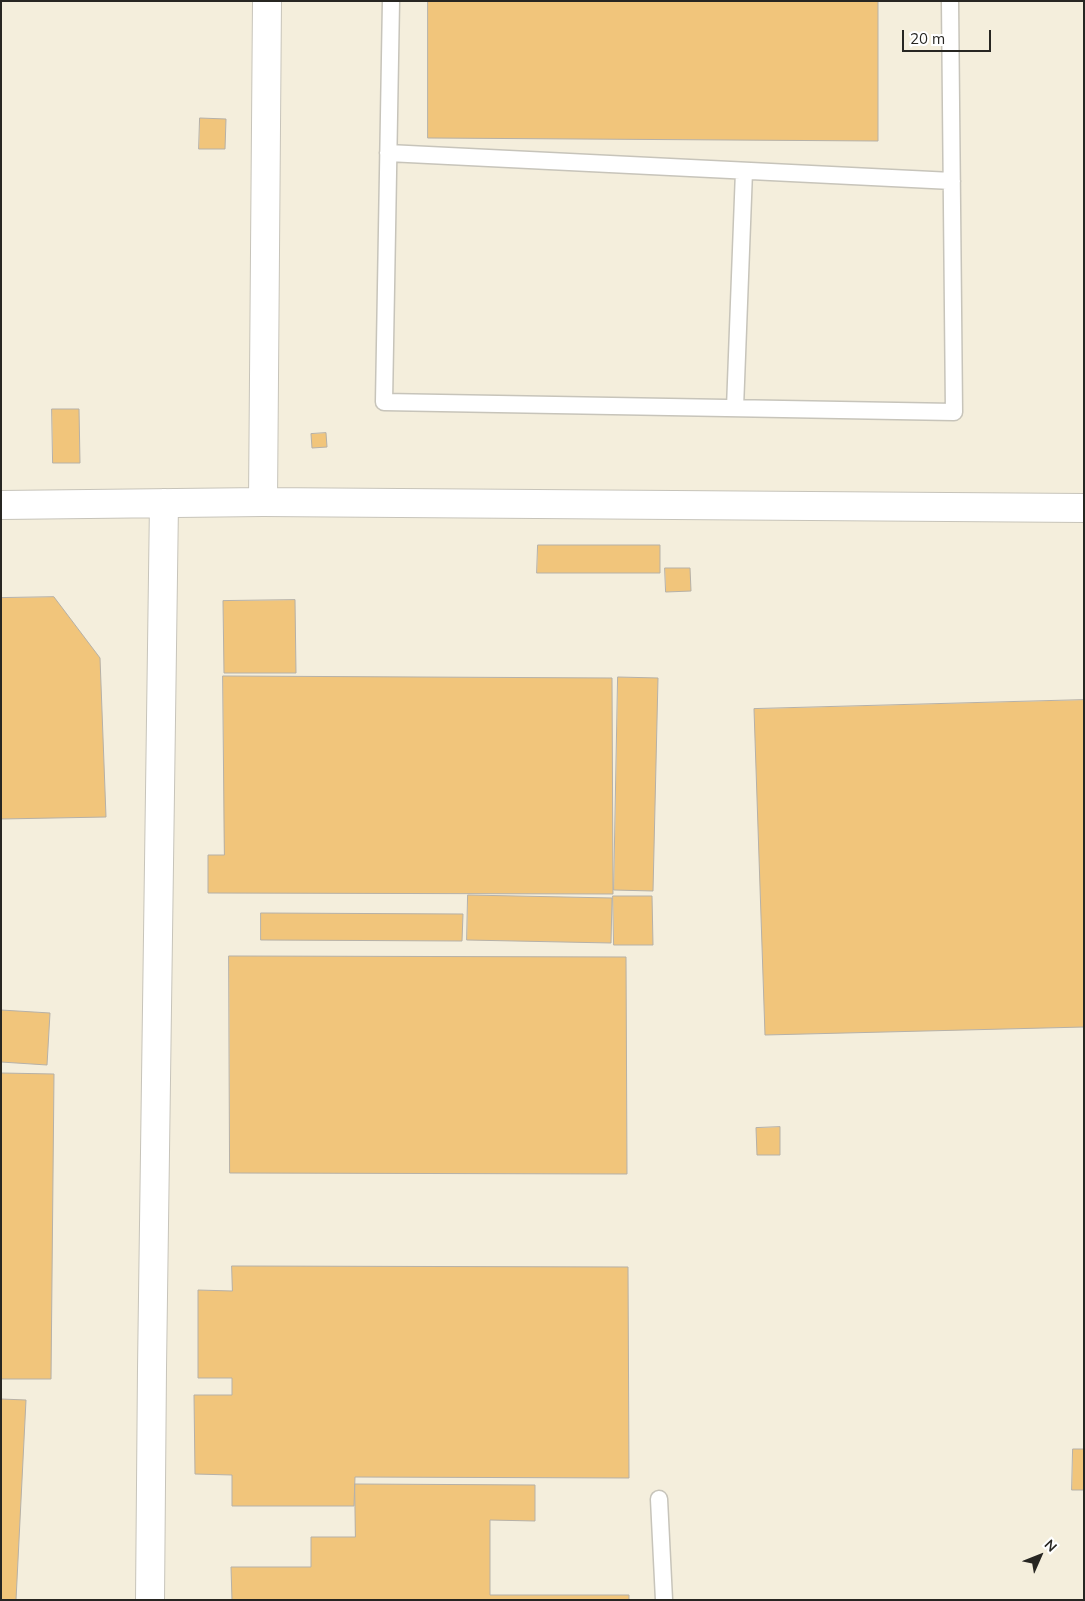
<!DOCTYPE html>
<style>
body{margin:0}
#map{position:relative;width:1085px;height:1601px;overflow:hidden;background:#fefaf0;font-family:Mulish,sans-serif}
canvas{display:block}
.frame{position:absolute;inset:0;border:2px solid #272622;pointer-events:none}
.north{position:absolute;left:1015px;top:1531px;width:50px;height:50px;-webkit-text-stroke:4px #fff;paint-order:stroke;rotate:46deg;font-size:14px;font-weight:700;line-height:20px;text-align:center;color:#272622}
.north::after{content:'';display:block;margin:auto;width:18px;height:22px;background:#272622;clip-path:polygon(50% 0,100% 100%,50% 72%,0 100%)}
.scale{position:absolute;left:902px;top:30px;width:89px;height:22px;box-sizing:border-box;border:2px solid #272622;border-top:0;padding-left:6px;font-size:15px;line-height:18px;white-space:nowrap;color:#272622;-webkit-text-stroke:4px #fff;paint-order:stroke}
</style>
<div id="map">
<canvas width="1085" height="1601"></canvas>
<div class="frame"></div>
<div class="north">N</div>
<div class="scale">20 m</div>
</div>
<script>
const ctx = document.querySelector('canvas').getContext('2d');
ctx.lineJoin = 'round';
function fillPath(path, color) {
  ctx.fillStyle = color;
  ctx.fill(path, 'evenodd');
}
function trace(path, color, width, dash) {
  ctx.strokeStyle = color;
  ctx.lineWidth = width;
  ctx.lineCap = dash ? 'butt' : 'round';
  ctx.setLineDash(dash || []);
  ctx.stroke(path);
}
fillPath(new Path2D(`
 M1 1H1084V1600H1Z`), '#f4eedc');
const building = new Path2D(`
 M428 1H878V141L428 138Z
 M200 118 226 119 225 149H199Z
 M52 409H79L80 463H53Z
 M326 433 327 447 312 448 311 434Z
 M538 545H660V573H537Z
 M665 568H690L691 591 666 592Z
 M54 597 100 658 106 817 1 819V598Z
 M295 600 296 673H224L223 601Z
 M223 676 612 678 613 894 208 893V855H224Z
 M618 677 658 678 653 891 614 890Z
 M1084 700V1027L765 1035 754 709Z
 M468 895 612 898 611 943 467 940Z
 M613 896H652L653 945H614Z
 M261 913 463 914 462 941 261 940Z
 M229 956 626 957 627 1174 230 1173Z
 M1 1010 50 1013 47 1065 1 1062Z
 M1 1073 54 1074 51 1379H1Z
 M780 1127V1155H757L756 1128Z
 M232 1266 628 1267 629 1478 355 1477 354 1506H232V1475L195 1474 194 1395H232V1378H198V1290L232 1291Z
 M1 1399 26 1400 16 1600H1Z
 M1073 1449H1084V1490H1072Z
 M355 1484 535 1485V1521L490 1520V1595H629V1600H232L231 1567H311V1537H355Z`);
fillPath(building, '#f1c57b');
trace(building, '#b6b1a8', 1);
const service = new Path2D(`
 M391 1 384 402 954 412 950 1
 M388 153 952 181
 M735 408 744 171
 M659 1499 664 1600`);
const minor = new Path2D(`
 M263 502 267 1
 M1 505 263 502 1084 508
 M150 1600 152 1368 164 503`);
trace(service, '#c7c4ba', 19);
trace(minor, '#c7c4ba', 30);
trace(service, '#fff', 16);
trace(minor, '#fff', 28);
</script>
